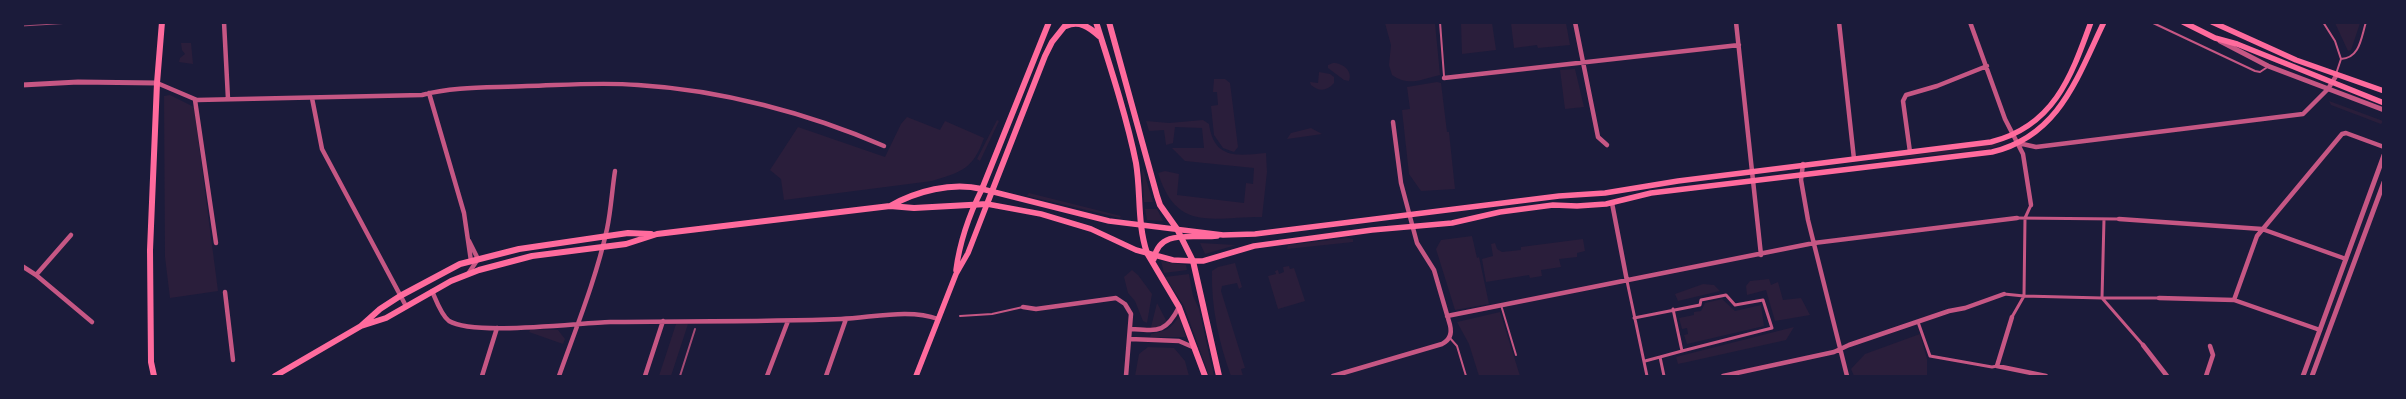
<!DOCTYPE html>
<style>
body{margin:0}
#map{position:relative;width:2406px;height:399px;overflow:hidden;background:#1b1b3a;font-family:"Fira Sans",sans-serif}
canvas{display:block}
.frame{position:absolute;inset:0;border:24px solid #1b1b3a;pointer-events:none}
</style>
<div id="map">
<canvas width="2406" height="399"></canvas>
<div class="frame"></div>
</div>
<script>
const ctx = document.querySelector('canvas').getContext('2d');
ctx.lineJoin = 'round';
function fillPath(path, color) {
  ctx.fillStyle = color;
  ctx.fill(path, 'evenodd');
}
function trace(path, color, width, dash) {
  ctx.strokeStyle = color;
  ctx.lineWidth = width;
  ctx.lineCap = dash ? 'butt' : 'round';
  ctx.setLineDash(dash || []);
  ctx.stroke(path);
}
fillPath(new Path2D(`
 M1385 23H1435L1440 75C1422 79 1409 87 1392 75L1389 65 1391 45Z
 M1461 23H1492L1496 50 1462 54Z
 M1511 23H1566L1570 45 1538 48 1537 45 1514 48Z
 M2335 23H2360L2351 50 2348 51Z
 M181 43H191L193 64 179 62 180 58 185 54 182 50Z
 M1333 63C1343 63 1353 71 1349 81L1344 80 1328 68V65Z
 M1575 69 1584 107 1565 109 1560 70Z
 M1319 72 1330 74 1334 77V83C1327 91 1319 92 1311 85L1310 82 1318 83Z
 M1214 79H1225L1230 83 1238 147 1234 152 1223 148 1214 135 1211 106 1218 105 1217 92H1213Z
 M1437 82 1441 83 1447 132H1449L1455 189 1421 191 1409 174 1402 110 1410 109 1407 87Z
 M170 95 194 107 218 291 170 298 165 257 164 96Z
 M2329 101 2383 121 2381 124 2331 105Z
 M907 117 940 130 945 121 984 138C973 169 962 172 932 181L784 200 781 179 770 170 798 127 885 157 901 124Z
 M997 120 999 121 980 161 977 159Z
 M1203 120 1209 124C1214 159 1236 156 1266 153L1267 172 1262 217C1210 217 1177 232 1158 173L1165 171 1179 174 1177 195 1244 203 1246 183 1253 184 1254 168 1185 161 1172 148H1204L1202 128 1175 127 1173 143 1166 145 1164 130 1149 131 1146 121 1169 123Z
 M1311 128 1322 134 1287 139 1291 133Z
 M2001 143V145L1987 149 1840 165Z
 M1142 169H1143L1153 202H1144Z
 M1029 193 1121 216 1120 218 1027 196Z
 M1145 209H1157L1163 221 1147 220Z
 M1472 236 1477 258 1479 257 1489 304 1455 310 1436 249 1441 240Z
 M1347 238 1353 239V242L1287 249 1288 245Z
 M1583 239 1585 251 1577 253V257L1559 259 1561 267 1541 270 1542 276 1530 278 1529 275 1486 282 1482 259 1493 256 1491 244 1495 243 1497 249 1502 252 1521 250V247Z
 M1200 243 1236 245 1205 254Z
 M1161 261 1186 265 1187 270 1164 273Z
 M1235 263 1242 287 1239 289 1237 283 1222 286 1221 291 1245 368 1241 369 1243 376H1231C1219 343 1211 307 1212 271L1218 267Z
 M1289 266 1290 269 1294 268 1305 301 1278 309 1268 276 1276 274 1275 271 1278 270 1279 274 1284 272 1283 267Z
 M1132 270 1138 275 1152 294 1147 323 1143 321 1135 301 1128 293 1124 277Z
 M1189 274 1193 296 1199 309 1214 376H1209L1184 306 1165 277Z
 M1769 279 1771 285 1778 282 1783 300 1801 298 1810 315 1775 321 1766 290 1747 295 1746 286 1750 281Z
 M1703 284 1714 285 1720 291 1678 301 1675 294Z
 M1722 299 1735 311 1761 305 1764 326 1687 344 1684 335 1688 334 1687 328 1682 329 1679 318 1694 315V312L1701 311 1705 303Z
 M1157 303 1167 322C1164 326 1157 329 1151 327Z
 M1500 312 1520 376H1479L1469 344 1457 322Z
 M1179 316 1186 337H1150L1151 334C1167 330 1169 331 1179 316Z
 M676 324H688L671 376H659Z
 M1794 327 1786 340 1678 364 1676 357Z
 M530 330H558L565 339 563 344 529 332Z
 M1920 334 1927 359V376H1854L1851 369 1865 354Z
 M1148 347 1174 348 1185 361 1189 376H1135L1139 354Z`), '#2a1e3b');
trace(new Path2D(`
 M1440 22 1444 76
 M2151 22 2255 71 2260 72 2266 68
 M2323 22 2335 41 2341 59
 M2341 59C2360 58 2361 38 2366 22
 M2336 74 2341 59
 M1501 305 1516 355
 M960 316 992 314 1023 307
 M1449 337 1457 346 1466 376`), '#c65784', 2);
trace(new Path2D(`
 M2017 218 2119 219
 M2104 219 2102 298H2159
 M1627 281 1647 376
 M2004 294 2024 296 2025 218 2031 205
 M2012 317 2024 296 2102 298 2143 345
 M1634 318 1700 305 1701 300 1726 295 1735 305 1763 300 1772 328 1682 351 1673 309
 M1918 322 1930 356 1992 367 1997 366
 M1660 357 1682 351
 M1645 361 1660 357 1664 376`), '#c65784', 3);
trace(new Path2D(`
 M224 22 228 99
 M1575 22 1598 137 1607 145
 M1736 22 1761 255
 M1839 22 1854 159
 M1970 22 2005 119 2023 154 2031 205
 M1444 78 1739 45
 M157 83 197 100 422 95C456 86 492 88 527 86 564 85 601 82 638 85 721 90 808 113 884 146
 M429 93 464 213 471 261
 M312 98 322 149 406 306
 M195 100 216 243
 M2018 143 2036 147 2303 114 2328 89 2336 76
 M1910 152 1903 101 1906 95 1937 86 1987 66
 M1803 164 1801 180 1808 220 1847 376
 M1612 203 1627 281
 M2119 219 2262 229 2346 259
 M22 266 36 275 92 322
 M468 274 478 259 469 241
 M36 275 71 235
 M432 291C436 300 441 315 449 321 474 336 576 323 610 322 687 321 764 322 841 319 871 318 909 308 938 319
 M225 292 233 360
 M2159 298 2234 300 2320 330
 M2234 300 2257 236 2342 134 2346 133 2384 147
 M1023 307 1036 309 1116 298 1125 304 1131 314 1126 376
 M1447 316 1814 243 2017 218
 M2012 317 1997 366 2046 376
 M1131 329C1158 331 1166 333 1179 307
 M1130 339 1179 341 1195 348
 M2143 345 2167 376
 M482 376 497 328
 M559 376C576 328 596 279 607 229 611 210 612 190 615 171
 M645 376 663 321
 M767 376 788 321
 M826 376 846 319
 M1333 376 1442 344C1450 340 1452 333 1450 325L1434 270 1417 243 1401 183 1393 122
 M1723 376 1834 352 1849 345 1949 311 1965 308 2004 294
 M2206 376 2213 355 2210 346`), '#c65784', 4.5);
trace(new Path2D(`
 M2220 41 2268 66 2384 110
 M22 85 78 82 157 83
 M2303 376 2384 155
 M2312 376 2384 182`), '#c65784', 5);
trace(new Path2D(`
 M2183 22 2215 38 2237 44 2384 103
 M2212 22 2296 60 2384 91
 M1154 259C1159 228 1193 239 1217 236
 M956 270C960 240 969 215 982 189L1109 221 1223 235 1255 234 1559 196 1605 193 1678 181 1991 142C2054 126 2071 77 2091 22
 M916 376 956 274 968 253 987 204 1041 214 1091 229 1136 250 1173 260 1193 261H1203L1254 246 1372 230 1452 223 1500 212 1553 205 1577 206 1606 204 1651 193 1992 152C2059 136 2077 78 2104 22`), '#ff6b9d', 5.5);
trace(new Path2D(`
 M1096 22C1110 66 1127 118 1136 163 1141 193 1137 223 1147 253L1179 307 1205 376
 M1109 22 1157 196 1160 205 1177 229 1193 261 1219 376
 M1066 26C1079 20 1089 27 1099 36
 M890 206C917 191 951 182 982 189L1049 22
 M361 326 386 318 451 281 479 270 532 256 626 244 657 234 890 206 914 208 987 204 1045 56 1052 42 1068 22
 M154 376 151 362 150 250 157 83 162 22
 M275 376 361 326 380 309 400 296 460 264 519 249 628 233 651 234`), '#ff6b9d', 6);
trace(new Path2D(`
 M22 26 88 22`), '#a44b75', 1);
trace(new Path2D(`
 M680 376 695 329`), '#a44b75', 2);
</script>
